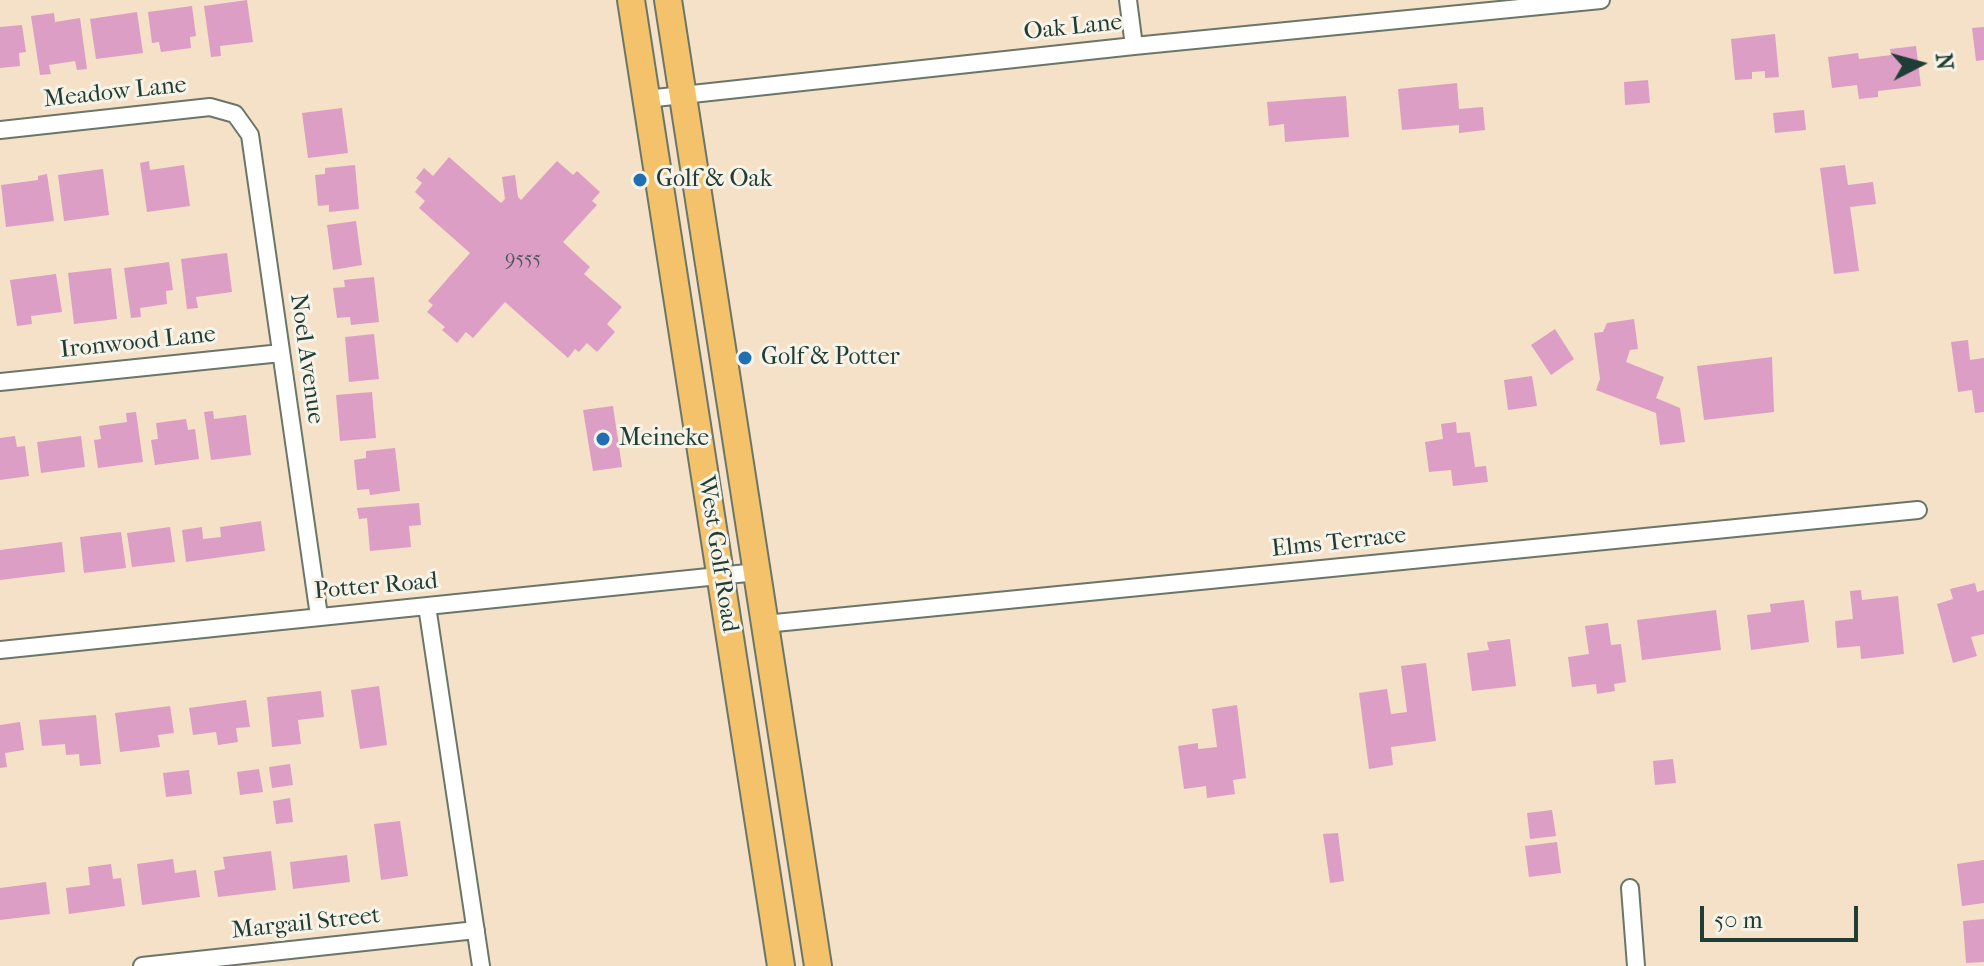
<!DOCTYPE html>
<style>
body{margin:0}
#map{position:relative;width:1984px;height:966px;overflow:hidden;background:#f4e1c7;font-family:"IM FELL French Canon",serif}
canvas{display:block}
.north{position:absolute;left:1880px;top:24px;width:80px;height:80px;-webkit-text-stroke:6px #f7f3e8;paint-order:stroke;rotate:84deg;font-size:22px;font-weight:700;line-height:32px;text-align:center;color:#1f3d34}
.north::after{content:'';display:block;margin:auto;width:28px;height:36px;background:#1f3d34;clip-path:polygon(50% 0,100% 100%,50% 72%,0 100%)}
.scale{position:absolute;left:1700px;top:906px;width:158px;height:36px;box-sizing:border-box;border:4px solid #1f3d34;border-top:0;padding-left:10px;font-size:24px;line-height:28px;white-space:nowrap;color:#1f3d34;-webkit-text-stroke:6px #f7f3e8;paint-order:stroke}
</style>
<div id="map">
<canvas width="1984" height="966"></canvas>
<div class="north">N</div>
<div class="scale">50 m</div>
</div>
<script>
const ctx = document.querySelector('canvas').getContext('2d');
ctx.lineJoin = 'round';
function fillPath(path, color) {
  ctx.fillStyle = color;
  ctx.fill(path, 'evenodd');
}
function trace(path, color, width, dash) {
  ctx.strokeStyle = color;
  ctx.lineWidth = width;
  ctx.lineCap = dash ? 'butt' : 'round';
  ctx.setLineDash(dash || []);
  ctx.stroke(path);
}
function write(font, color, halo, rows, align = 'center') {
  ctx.font = font + ' "IM FELL French Canon",serif';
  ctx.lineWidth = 6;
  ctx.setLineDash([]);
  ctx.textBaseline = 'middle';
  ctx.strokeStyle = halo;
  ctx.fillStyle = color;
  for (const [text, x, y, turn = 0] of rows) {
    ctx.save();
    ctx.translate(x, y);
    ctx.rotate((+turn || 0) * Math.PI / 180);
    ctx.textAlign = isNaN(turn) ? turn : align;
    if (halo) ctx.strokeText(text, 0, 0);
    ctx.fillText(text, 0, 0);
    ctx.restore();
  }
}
fillPath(new Path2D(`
 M247 0 253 42 220 46 221 56 211 57 204 6Z
 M192 6 196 36 190 37 191 48 161 52 159 42 152 43 148 12Z
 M137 12 143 53 96 59 90 19Z
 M54 13 55 22 80 18 87 69 77 70 75 61 49 65 51 74 40 75 31 16Z
 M22 25 26 52 19 53 20 66 0 68V27Z
 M1984 27V60L1976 61 1972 28Z
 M1775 34 1779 77 1765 78V71L1752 72V79L1735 80 1731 39Z
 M1916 46 1921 86 1878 91V97L1859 99 1857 85 1832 88 1828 57 1858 53 1859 59 1891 55 1890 49Z
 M1648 80 1650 103 1625 105 1624 82Z
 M1457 83 1459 109 1483 107 1485 130 1459 133V125L1402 130 1398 89Z
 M1346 96 1349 137 1285 142 1284 124 1269 126 1267 102Z
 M342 108 348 153 308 158 302 113Z
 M1804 110 1806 130 1775 133 1773 113Z
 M449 157 501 203 505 199 502 177 515 175 518 197 521 200 557 161 573 175 577 171 600 192 592 201 597 205 563 242 590 267 584 274 622 307 607 324 615 332 597 352 587 343 579 352 575 349 568 358 505 302 473 338 466 332 457 343 442 330 445 327 427 312 433 305 428 301 470 253 419 208 425 201 415 192 422 183 416 178 424 168 433 176Z
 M149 161 150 170 184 165 190 206 147 212 140 163Z
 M355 165 359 209 329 212V205L318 206 315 175 325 174V168Z
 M1845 165 1848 185 1873 182 1876 204 1850 207 1859 271 1834 274 1820 168Z
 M103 169 109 215 64 221 58 175Z
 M47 174 54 221 6 227 1 185 38 180V176Z
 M356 221 362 265 333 270 327 225Z
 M227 253 232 292 196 297 198 308 187 309 181 259Z
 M169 262 173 290 166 291 167 304 140 308 141 317 131 318 124 268Z
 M111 268 117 319 74 324 68 273Z
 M56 274 62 312 31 316 32 324 17 326 10 280Z
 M374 277 379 322 351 325 350 317 337 318 333 288 345 287 344 280Z
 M1634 319 1638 349 1630 350 1626 362 1664 377 1656 398 1680 408 1685 442 1660 445 1656 413 1596 390 1600 379 1594 333 1603 332 1607 323Z
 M1555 329 1574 359 1551 375 1531 345Z
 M374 334 379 379 349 382 345 337Z
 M1968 340 1970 360 1984 358V412L1975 413 1972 390 1958 392 1951 342Z
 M1772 357 1774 412 1704 420 1697 366Z
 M1532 376 1537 406 1508 410 1504 380Z
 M372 392 376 438 340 441 336 395Z
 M613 406 622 467 593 471 583 410Z
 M213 411 214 419 246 415 251 455 211 460 204 412Z
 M136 412 143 462 98 468 94 440 101 439 99 426 127 422 126 413Z
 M186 419 188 430 195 429 199 459 155 465 151 440 158 439 156 423Z
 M1456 422 1457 433 1470 432 1475 467 1486 466 1488 482 1453 486 1451 470 1429 472 1425 442 1443 439 1441 424Z
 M15 436 17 447 25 446 29 476 0 480V438Z
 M81 436 85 467 41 473 37 442Z
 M395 448 400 491 370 495 369 489 357 490 354 460 366 458V451Z
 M419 503 421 525 409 526 411 547 370 551 367 518 359 519 357 508Z
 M261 521 265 551 186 562 182 530 202 527 203 539 221 537 220 527Z
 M170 527 175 562 132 567 127 533Z
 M121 532 126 568 84 573 80 537Z
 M62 542 65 572 0 580V550Z
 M1975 583 1977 592 1984 590V634L1971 637 1977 656 1953 663 1937 604 1953 599 1950 589Z
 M1861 590 1862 600 1898 596 1904 654 1861 659 1860 646 1837 648 1835 621 1853 619 1850 591Z
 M1804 600 1809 642 1751 650 1747 615 1771 612 1770 604Z
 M1716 610 1721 650 1642 660 1637 620Z
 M1608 623 1611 645 1621 644 1626 682 1614 684 1615 691 1597 694 1596 684 1572 687 1568 657 1589 654 1585 626Z
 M1510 639 1516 686 1472 691 1467 653 1489 650 1487 642Z
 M1426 663 1436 741 1391 747 1393 765 1369 769 1359 693 1387 689 1391 714 1407 712 1401 666Z
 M379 686 387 745 360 749 351 690Z
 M321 691 324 717 298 720 301 744 272 747 267 697Z
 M246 700 250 727 236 728 238 742 218 745 216 732 193 735 189 708Z
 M1237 705 1246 778 1233 780 1235 794 1207 798 1206 786 1184 789 1178 746 1198 743V749L1217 747 1212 709Z
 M170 706 174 733 158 735 160 747 120 752 115 713Z
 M96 715 101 764 80 766 79 754 66 755 65 744 42 746 39 720Z
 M20 722 24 750 5 753 7 767 0 768V725Z
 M1673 759 1676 783 1655 785 1653 761Z
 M290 764 293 785 272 788 269 767Z
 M259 769 263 792 240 795 237 772Z
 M189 770 192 794 166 797 163 773Z
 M290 798 293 822 276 824 273 801Z
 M1552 810 1556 836 1530 839 1527 813Z
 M400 821 408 876 381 880 374 824Z
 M1338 833 1344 881 1330 883 1323 834Z
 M1557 842 1561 873 1529 877 1525 846Z
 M271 851 276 890 218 897 214 871 225 869 223 857Z
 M347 855 350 882 293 889 290 862Z
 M173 859 175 873 196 870 200 897 142 905 137 864Z
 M1984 860V903L1962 906 1957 864Z
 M111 864 113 879 121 878 125 906 69 914 66 888 90 885 88 867Z
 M46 882 50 914 0 920V888Z
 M1984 919V962L1966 963 1963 921Z`), '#dd9ec6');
const street = new Path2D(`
 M1128 0 1134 46
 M646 99 1134 46 1601 0
 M0 130 210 107 235 114 250 135 319 616
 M0 382 281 353
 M427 606 481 966
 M765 624 1918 510
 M0 650 757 572
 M1630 888 1636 966
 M142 966 476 930`);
const primary = new Path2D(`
 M631 0 781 966
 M668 0 818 966`);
trace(street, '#6a7667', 20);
trace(primary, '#6a7667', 30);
trace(street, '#fff', 16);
trace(primary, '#f3c26a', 26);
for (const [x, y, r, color] of [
 [640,180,8,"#1f6fb2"],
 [745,358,8,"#1f6fb2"],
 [603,439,8,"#1f6fb2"]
]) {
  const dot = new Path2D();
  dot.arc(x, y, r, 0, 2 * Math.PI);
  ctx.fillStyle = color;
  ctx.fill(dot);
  trace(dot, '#f7f3e8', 3);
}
write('20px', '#4e5558', null, [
 ["9555",523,260]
]);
write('24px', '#1f3d34', '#f7f3e8', [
 ["Oak Lane",1073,28,-6],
 ["Meadow Lane",115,93,-6],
 ["Ironwood Lane",138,343,-6],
 ["Noel Avenue",306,359,82],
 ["Elms Terrace",1339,543,-6],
 ["West Golf Road",717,554,81],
 ["Potter Road",376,587,-5],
 ["Margail Street",306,924,-6]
]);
write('24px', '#1f3d34', '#f7f3e8', [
 ["Golf & Oak",656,180],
 ["Golf & Potter",761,358],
 ["Meineke",619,439]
], 'left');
</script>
